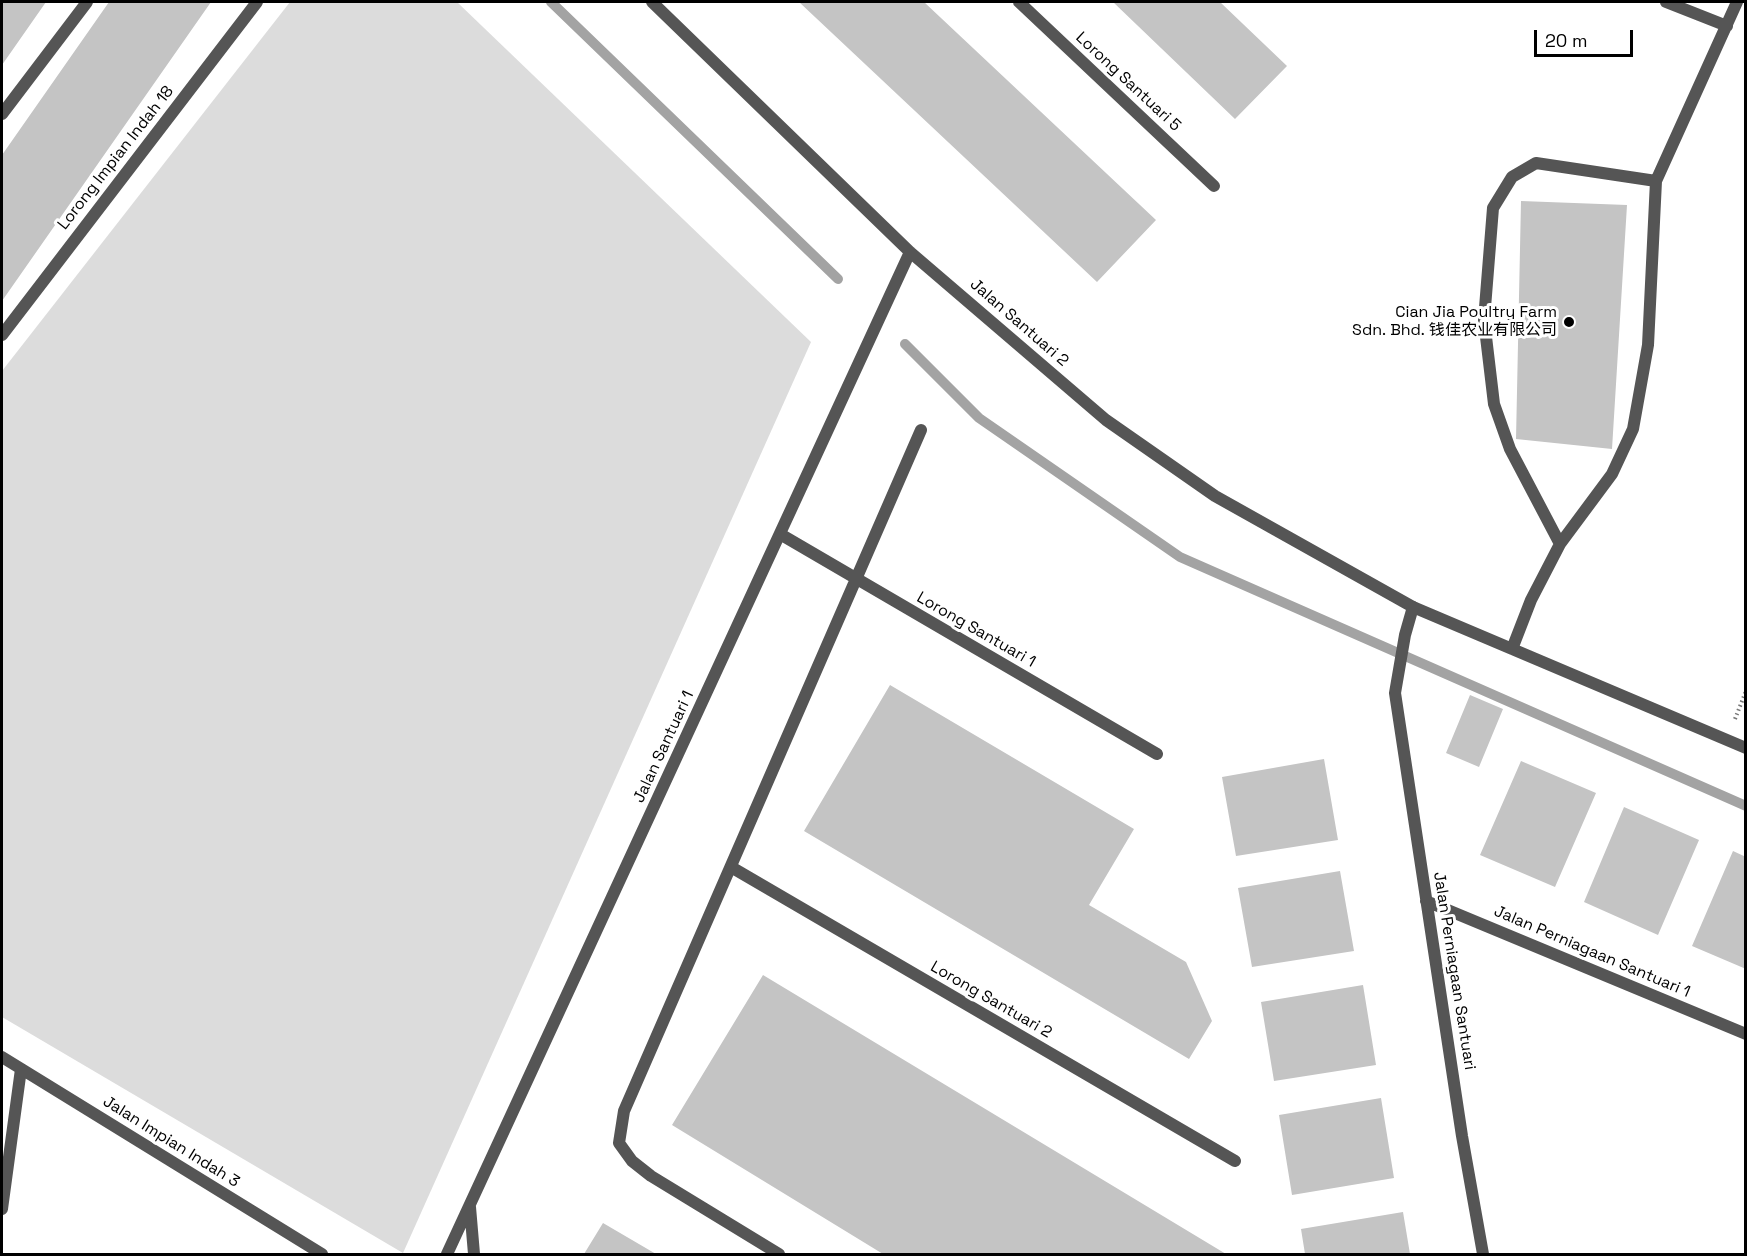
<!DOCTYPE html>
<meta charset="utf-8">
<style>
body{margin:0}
#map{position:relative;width:1747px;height:1256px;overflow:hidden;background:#fff;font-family:"Space Grotesk",sans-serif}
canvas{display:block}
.frame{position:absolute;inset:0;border:3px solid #000;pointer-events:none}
.scale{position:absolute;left:1534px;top:30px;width:99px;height:27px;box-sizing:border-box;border:3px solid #000;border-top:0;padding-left:8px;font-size:18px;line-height:21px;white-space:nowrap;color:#000;-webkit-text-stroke:4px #fff;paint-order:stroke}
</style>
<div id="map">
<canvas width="1747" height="1256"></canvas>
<div class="frame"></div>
<div class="scale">20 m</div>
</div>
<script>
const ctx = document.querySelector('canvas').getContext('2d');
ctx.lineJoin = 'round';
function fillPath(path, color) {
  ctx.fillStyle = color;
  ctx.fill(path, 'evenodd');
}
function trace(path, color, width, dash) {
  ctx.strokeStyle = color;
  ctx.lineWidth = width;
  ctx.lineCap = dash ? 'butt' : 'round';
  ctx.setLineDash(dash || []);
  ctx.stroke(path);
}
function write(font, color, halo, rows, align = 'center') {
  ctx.font = font + ' "Space Grotesk","Noto Sans SC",sans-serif';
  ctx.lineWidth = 6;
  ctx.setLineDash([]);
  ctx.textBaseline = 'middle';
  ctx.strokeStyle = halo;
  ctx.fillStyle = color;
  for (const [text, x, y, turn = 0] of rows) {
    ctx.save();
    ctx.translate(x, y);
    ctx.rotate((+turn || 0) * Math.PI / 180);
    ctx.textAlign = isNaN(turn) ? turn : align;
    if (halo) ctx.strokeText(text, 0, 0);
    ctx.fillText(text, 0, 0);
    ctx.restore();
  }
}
fillPath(new Path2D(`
 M290 2H457L811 342 403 1253 2 1017V371Z`), '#dcdcdc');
trace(new Path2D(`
 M551 2 838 279
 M905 344 979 418 1180 557 1746 806`), '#a3a3a3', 10);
fillPath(new Path2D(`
 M2 2H46L2 65Z
 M109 2H211L2 301V155Z
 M799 2H924L1156 220 1097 282Z
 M1113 2H1220L1287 66 1235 119Z
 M1521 201 1627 205 1612 449 1516 439Z
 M890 685 1134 829 1089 905 1186 962 1212 1021 1189 1059 804 831Z
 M1470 695 1503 709 1479 767 1446 753Z
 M1324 759 1338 840 1236 856 1222 777Z
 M1521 761 1596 793 1555 887 1480 855Z
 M1624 807 1699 840 1658 935 1584 902Z
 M1733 851 1746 857V969L1692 946Z
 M1340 871 1354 951 1252 967 1238 888Z
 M763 975 1226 1254H883L672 1125Z
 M1363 985 1376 1065 1274 1081 1261 1002Z
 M1381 1098 1394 1178 1292 1195 1279 1115Z
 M1403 1212 1410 1254H1305L1301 1229Z
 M603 1223 656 1254H584Z`), '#c4c4c4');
trace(new Path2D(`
 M1735 719 1746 691`), '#777', 4, [1.5, 3]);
trace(new Path2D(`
 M1666 2 1727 26
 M2 114 87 2
 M1560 544 1510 449 1494 404 1484 320 1493 208 1512 177 1536 163 1656 181
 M1413 607 1746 748
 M1512 649 1531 600 1560 544 1612 474 1633 429 1648 345 1656 181 1737 2`), '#555', 12);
trace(new Path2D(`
 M652 2 910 252 1106 420 1215 496 1413 607 1405 635 1395 693 1462 1136 1483 1254
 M1019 2 1214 186
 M2 335 257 2
 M780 534 1157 754
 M731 867 1235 1161
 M1426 901 1746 1034
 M2 1057 322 1254
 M470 1207 474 1254
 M2 1209 21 1069
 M447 1254 910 252
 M779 1254 651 1176 632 1161 619 1143 624 1111 921 430`), '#555', 12);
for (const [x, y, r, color] of [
 [1569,322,6,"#000"]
]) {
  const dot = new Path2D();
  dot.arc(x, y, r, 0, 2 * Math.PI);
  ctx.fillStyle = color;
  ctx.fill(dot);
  trace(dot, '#fff', 2);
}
write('16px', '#000', '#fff', [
 ["Lorong Santuari 5",1128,82,43],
 ["Lorong Impian Indah 18",116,158,-52],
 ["Jalan Santuari 2",1019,323,41],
 ["Lorong Santuari 1",976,630,30],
 ["Jalan Santuari 1",664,747,-65],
 ["Jalan Perniagaan Santuari 1",1592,952,23],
 ["Jalan Perniagaan Santuari",1454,971,81],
 ["Lorong Santuari 2",991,1000,30],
 ["Jalan Impian Indah 3",171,1142,32]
]);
write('16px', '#000', '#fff', [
 ["Cian Jia Poultry Farm",1557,313],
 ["Sdn. Bhd. 钱佳农业有限公司",1557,331]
], 'right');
</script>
